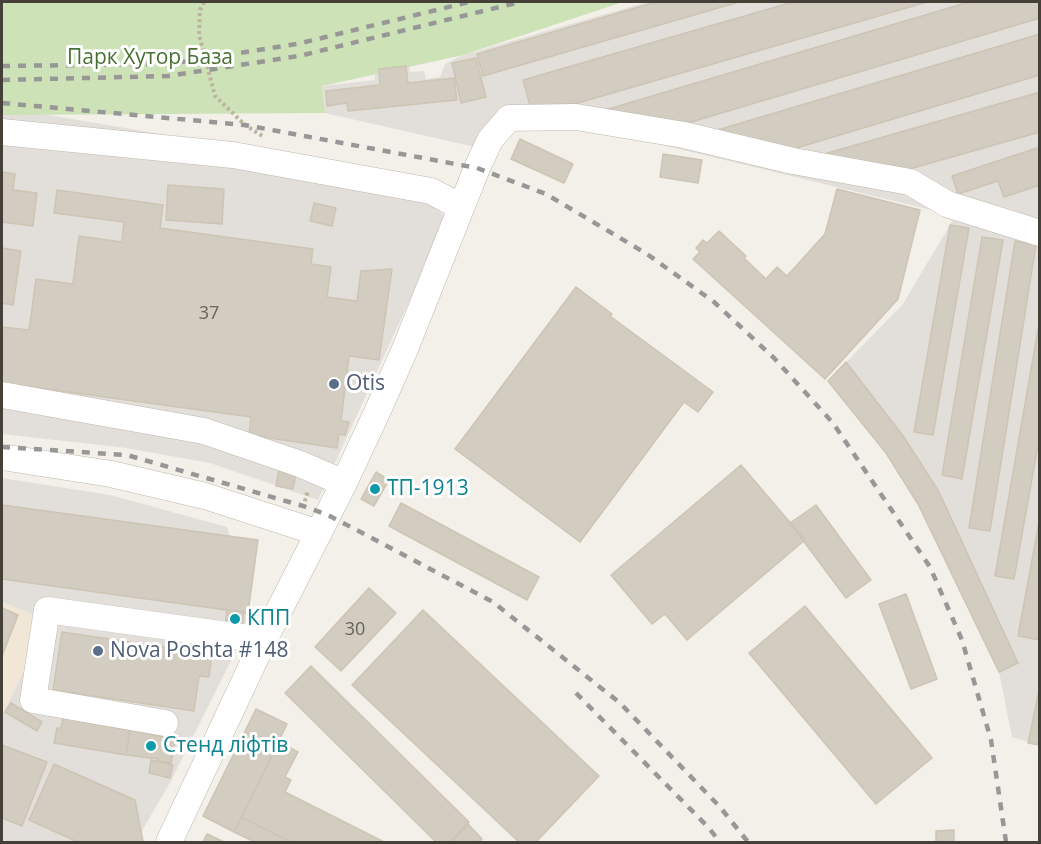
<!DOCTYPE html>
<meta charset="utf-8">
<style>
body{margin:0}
#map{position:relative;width:1041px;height:844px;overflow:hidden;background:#f2f0e9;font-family:"Open Sans",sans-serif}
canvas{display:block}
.frame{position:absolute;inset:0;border:3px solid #454138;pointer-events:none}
</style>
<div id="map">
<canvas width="1041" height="844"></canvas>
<div class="frame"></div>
</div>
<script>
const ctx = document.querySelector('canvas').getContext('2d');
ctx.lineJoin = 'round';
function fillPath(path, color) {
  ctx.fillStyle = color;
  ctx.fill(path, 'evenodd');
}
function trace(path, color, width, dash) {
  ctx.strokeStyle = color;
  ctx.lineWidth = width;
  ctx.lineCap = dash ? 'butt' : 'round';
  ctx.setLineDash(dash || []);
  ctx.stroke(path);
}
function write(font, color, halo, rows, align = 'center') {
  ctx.font = font + ' "Open Sans",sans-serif';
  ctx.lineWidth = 6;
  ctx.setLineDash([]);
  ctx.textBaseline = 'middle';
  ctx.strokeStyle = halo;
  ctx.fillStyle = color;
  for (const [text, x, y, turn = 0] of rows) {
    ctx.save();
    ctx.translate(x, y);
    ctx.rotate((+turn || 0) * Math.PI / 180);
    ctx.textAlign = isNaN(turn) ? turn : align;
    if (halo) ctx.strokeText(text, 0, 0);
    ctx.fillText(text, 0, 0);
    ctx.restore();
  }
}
fillPath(new Path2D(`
 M2 602 36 616 28 662 4 712 2 714Z`), '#f1e7d7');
fillPath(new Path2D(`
 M647 2H1039V219L954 195 948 214 605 131 515 129 497 152 325 113 322 86 375 80V66L409 62 410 72 424 71 426 79 440 77 445 64 463 55Z
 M2 107 248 149 428 202 445 216 430 256 318 500 210 463 126 448 2 434Z
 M957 213 1039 240V745L1012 737 999 672 918 504 886 453 828 381 903 304Z
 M2 478 110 495 227 527 230 536 258 540 248 613 240 643 171 781 142 831 144 842H2V714L4 712 28 662 36 616 2 602Z`), '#e2dfda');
fillPath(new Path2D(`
 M2 2H623L463 55 322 86 325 113 2 115Z`), '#cde2b7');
const building = new Path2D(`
 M656 2H739L483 76 477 54Z
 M793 2H927L533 116 523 80Z
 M969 2H1040V18L668 129 598 112Z
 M1040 34V75L783 152 714 131Z
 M476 58 486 97 461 103 452 63Z
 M406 66 408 83 454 78 457 100 348 111 347 103 327 106 326 91 380 85 379 69Z
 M1040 92V132L899 172 827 166 824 154Z
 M520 139 573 164 564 183 511 159Z
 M1040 147V185L1004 197 998 181 958 194 952 176Z
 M663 154 702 160 698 183 660 177Z
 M2 172 15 174 13 190 37 193 33 226 2 222Z
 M168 185 224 189 222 224 166 220Z
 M837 189 920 210 898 299 825 379 693 259 700 252 696 248 703 240 707 243 719 231 746 256 744 258 766 279 777 267 787 276 825 234Z
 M57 190 163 205 160 228 313 249 311 264 331 267 327 297 357 301 361 271 392 269 379 360 349 356 341 421 349 422 345 435 339 434 337 448 249 435 251 417 2 383V327L29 330 36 279 73 284 79 236 122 242 124 222 54 213Z
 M314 203 336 208 332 226 310 221Z
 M950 225 969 228 933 435 914 432Z
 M982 237 1003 240 962 479 942 475Z
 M1015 241 1036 245 990 531 969 528Z
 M2 248 21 251 13 305 2 303Z
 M576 287 612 314 610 316 713 392 698 412 684 402 580 542 455 449Z
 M1040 318V434L1014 579 995 576Z
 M846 362 904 437 939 492 1018 663 999 672 918 504 886 453 828 381Z
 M741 465 805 540 687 640 665 614 652 624 611 575Z
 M279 469 296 473 293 489 276 486Z
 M376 472 389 480 374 506 361 499Z
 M401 503 539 577 527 600 389 526Z
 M2 505 258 540 248 613 2 579Z
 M816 505 871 580 846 598 790 523Z
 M1040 517V640L1018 636Z
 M369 588 396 613 341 671 315 647Z
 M906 594 937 679 911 689 879 604Z
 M805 606 932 758 876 804 749 653Z
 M2 608 18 615 2 656Z
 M227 610 244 612 242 628 225 626Z
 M423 610 599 776 536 842H519L352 685Z
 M62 632 212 654 209 677 199 676 194 711 53 690Z
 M311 666 469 822 450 842H436L285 693Z
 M1040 686V745L1028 743Z
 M11 703 42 722 37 731 5 712Z
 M256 709 287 724 234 832 203 816Z
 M63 718 130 730 126 755 54 743 57 728H61Z
 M130 730 162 737 163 735 176 737 171 763 158 761 159 759 126 755Z
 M279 742 298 752 285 777 291 780 285 792 384 842H291L241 817Z
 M2 745 47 762 22 826 2 818Z
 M151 760 173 765 170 778 149 773Z
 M54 764 135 800 143 842H78L29 820Z
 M241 817 291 842H255L234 832Z
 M468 824 482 839 479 842H451Z
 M954 830V842H936V831Z
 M207 834 224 842H203Z`);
fillPath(building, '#d3ccc0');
trace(building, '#cdc4b4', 1.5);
const minor = new Path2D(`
 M2 132 233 155 431 191 461 207
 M2 395 204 431 300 464 344 483
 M2 457 111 474 205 496 319 533
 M165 723 33 700 47 610 264 640
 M169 842 264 640 344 483 379 408 405 349 477 168 490 140 509 118 576 117 684 135 793 161 910 182 947 204 1040 233`);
trace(minor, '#bdb8ad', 27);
trace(new Path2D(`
 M204 2 200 10 199 35 215 96 245 125 264 137
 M303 507 308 491`), '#bdb4a0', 4, [3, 3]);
trace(minor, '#fff', 26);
trace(new Path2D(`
 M2 66 169 64 297 44 469 2
 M2 80 168 76 299 56 520 2
 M2 103 245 125 477 168 546 194 647 254 714 302 774 358 833 423 930 567 962 640 991 740 1006 842
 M2 447 127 455 303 506 328 515 493 602 620 703 720 807 748 842
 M576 693 708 827 720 842`), '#979797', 4.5, [8, 8]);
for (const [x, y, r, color] of [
 [334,384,6,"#5c6f8a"],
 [375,489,6,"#0f9aa8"],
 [235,619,6,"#0f9aa8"],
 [98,651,6,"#5c6f8a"],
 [151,746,6,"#0f9aa8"]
]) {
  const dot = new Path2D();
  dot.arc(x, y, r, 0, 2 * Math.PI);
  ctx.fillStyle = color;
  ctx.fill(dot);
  trace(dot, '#fff', 2);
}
write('18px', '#68645a', null, [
 ["37",209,314],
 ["30",355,630]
]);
write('21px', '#477032', '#fff', [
 ["Парк Хутор База",150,58]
]);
write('21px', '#4e5e75', '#fff', [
 ["Otis",346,384],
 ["Nova Poshta #148",110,651]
], 'left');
write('21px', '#0d838f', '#fff', [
 ["ТП-1913",387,489],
 ["КПП",247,619],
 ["Стенд ліфтів",163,746]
], 'left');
</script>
